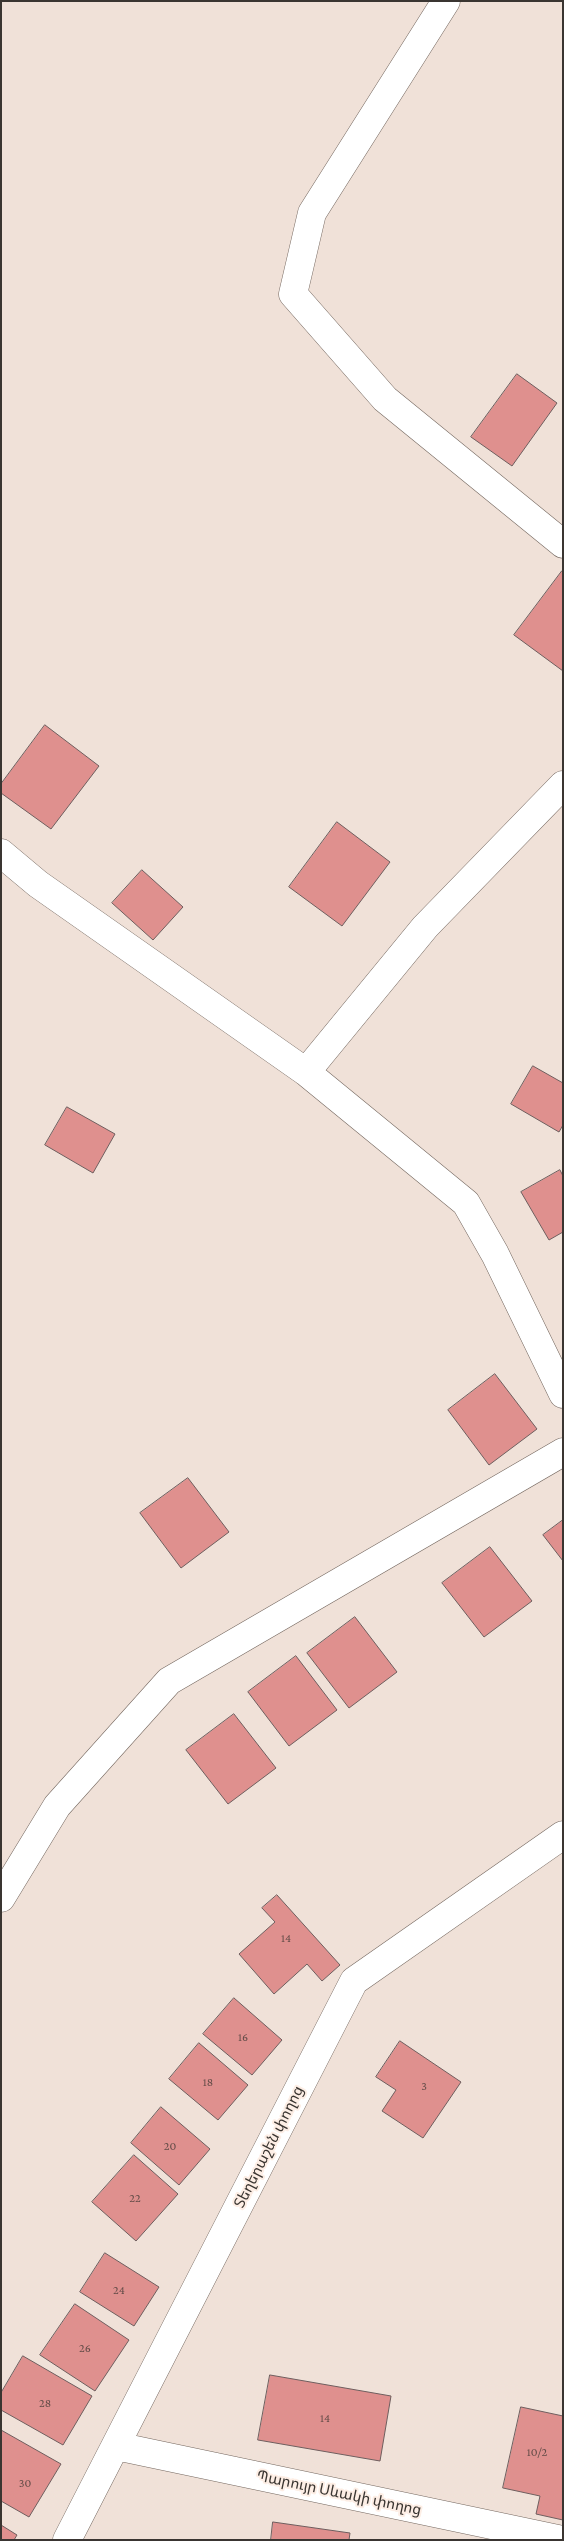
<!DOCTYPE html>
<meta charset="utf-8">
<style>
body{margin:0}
#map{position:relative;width:564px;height:2541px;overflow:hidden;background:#f0e1d8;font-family:"Crimson Pro",serif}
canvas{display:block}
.frame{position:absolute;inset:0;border:2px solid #3a3531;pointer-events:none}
</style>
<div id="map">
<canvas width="564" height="2541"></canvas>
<div class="frame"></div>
</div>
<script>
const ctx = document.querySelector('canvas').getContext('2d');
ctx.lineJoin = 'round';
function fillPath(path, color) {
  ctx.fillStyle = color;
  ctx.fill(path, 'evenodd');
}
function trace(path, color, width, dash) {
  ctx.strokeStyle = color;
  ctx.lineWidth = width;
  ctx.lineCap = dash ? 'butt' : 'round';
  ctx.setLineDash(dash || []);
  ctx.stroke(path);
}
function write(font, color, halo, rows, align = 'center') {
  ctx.font = font + ' "Crimson Pro","Noto Sans Armenian",serif';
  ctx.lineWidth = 4;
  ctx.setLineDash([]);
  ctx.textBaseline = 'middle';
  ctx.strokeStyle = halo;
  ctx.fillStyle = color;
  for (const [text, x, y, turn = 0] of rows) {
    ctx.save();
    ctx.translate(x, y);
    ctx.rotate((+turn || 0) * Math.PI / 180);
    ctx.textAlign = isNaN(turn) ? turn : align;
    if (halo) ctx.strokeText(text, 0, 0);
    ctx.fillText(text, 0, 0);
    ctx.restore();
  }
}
const building = new Path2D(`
 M517 374 557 403 512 466 471 437Z
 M562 571H563V671L514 635Z
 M45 725 99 766 51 829 1 793V784Z
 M337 822 390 862 342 926 289 887Z
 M142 870 183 907 153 940 112 903Z
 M533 1066 563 1083V1125L559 1132 511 1104Z
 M67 1107 115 1134 93 1173 45 1145Z
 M560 1170 563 1176V1232L549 1240 521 1192Z
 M495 1374 537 1429 489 1465 448 1410Z
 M188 1478 229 1532 181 1568 140 1513Z
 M563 1520V1561L543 1535Z
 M490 1547 532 1601 484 1637 442 1583Z
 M355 1617 397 1672 349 1708 307 1653Z
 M296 1656 337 1710 289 1746 248 1692Z
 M234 1714 276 1768 228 1804 186 1750Z
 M277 1895 340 1965 322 1981 307 1964 274 1994 239 1954 275 1922 262 1908Z
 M234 1998 282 2040 252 2075 203 2034Z
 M400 2041 461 2082 423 2138 382 2111 396 2090 376 2077Z
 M199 2043 248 2085 218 2120 169 2079Z
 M161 2107 210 2149 179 2185 131 2143Z
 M134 2155 178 2194 136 2241 92 2202Z
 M105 2253 159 2287 134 2326 80 2292Z
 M75 2304 129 2340 95 2391 40 2355Z
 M23 2356 92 2396 63 2445 1 2410V2393Z
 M270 2375 391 2396 380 2461 258 2440Z
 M521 2407 563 2416V2520L536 2514 540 2496 503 2488Z
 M1 2430 61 2464 29 2517 1 2501Z
 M273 2522 350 2533 349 2540H271Z
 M1 2525 17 2535 14 2540H1Z`);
fillPath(building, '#df908e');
trace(building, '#6e5e5e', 1);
const minor = new Path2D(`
 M446 1 312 213 293 294 385 399 563 544
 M1 853 38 884 306 1072 466 1203 495 1254 563 1394
 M306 1072 425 927 563 785
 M1 1898 57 1806 169 1681 563 1452
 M116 2446 563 2540
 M67 2540 354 1981 563 1835`);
trace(minor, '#74675f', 29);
trace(minor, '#fff', 28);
write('12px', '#634c48', null, [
 ["14",286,1938],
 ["16",243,2037],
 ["18",208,2082],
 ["3",424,2086],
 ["20",170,2146],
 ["22",135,2198],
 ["24",119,2290],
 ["26",85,2348],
 ["28",45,2403],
 ["14",325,2418],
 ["10/2",537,2452],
 ["30",25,2483]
]);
write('15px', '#3a3531', '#fdeee5', [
 ["Տեղերաշեն փողոց",269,2147,-63],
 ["Պարույր Սևակի փողոց",339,2493,12]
]);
</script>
